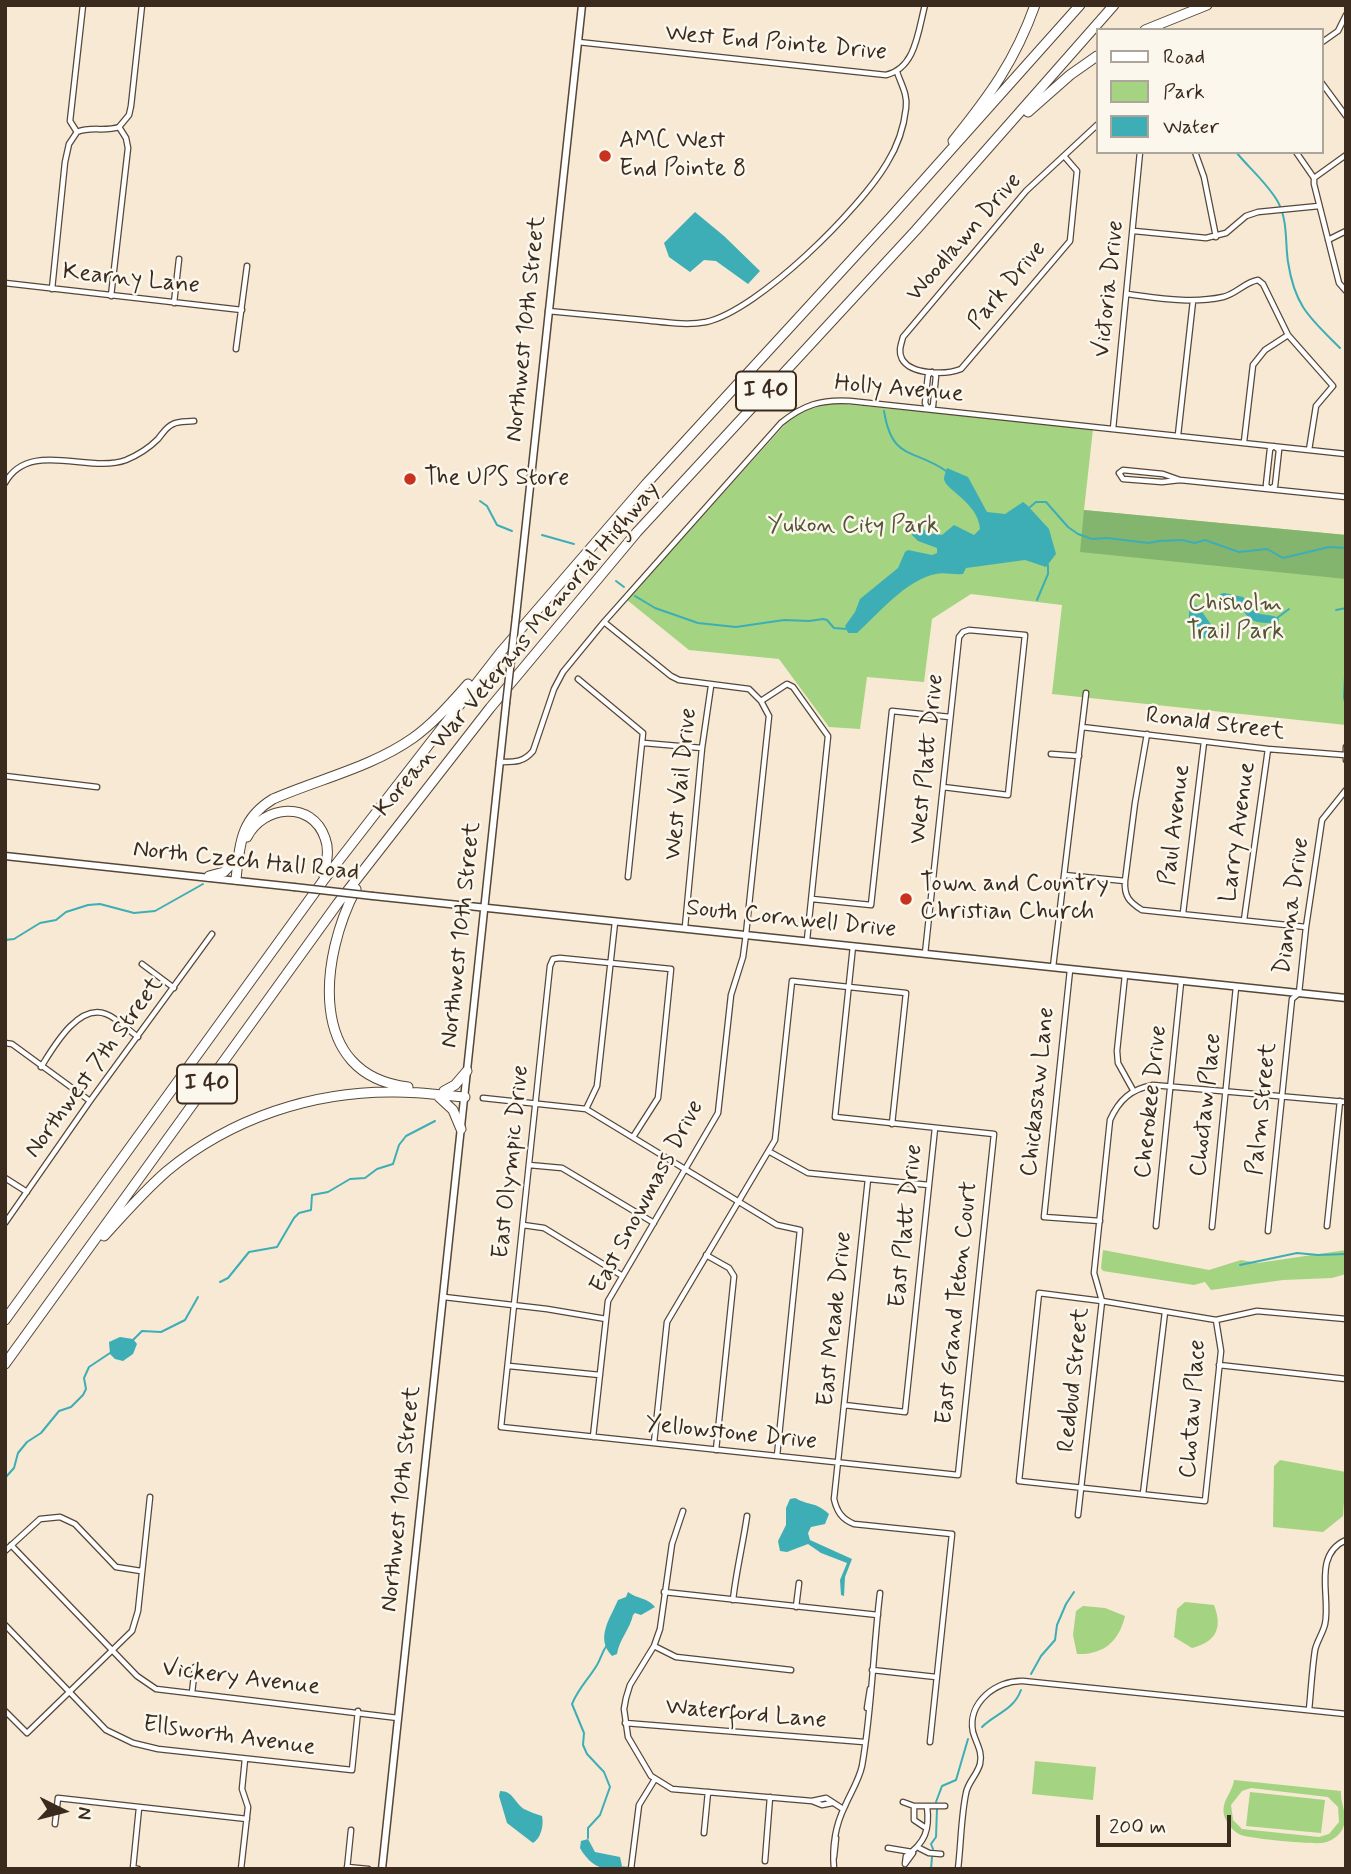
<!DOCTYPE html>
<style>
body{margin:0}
#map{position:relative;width:1351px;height:1874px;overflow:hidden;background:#f7e9d3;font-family:Mynerve,sans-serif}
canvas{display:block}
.frame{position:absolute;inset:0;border:7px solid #3b2a1e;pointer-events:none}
.legend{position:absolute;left:1096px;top:28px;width:228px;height:126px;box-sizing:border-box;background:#fbf7ec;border:2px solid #aea59a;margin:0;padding:9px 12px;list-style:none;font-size:21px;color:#3b2a1e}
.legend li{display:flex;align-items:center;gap:14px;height:35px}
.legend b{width:35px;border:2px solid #aea59a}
.north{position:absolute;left:28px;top:1776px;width:70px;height:70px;-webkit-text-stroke:5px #fbf7ec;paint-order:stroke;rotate:96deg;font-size:19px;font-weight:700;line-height:28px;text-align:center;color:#3b2a1e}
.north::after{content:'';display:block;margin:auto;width:24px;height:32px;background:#3b2a1e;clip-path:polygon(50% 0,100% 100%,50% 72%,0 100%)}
.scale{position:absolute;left:1096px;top:1815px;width:135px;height:32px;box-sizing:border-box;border:4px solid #3b2a1e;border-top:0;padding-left:9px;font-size:21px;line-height:24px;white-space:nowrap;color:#3b2a1e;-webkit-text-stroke:5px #fbf7ec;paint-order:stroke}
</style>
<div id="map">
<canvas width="1351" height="1874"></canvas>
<div class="frame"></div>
<ul class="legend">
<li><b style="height:9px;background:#fff"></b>Road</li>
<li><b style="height:19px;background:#a4d381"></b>Park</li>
<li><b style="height:19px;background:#3daeb6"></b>Water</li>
</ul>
<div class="north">N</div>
<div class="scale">200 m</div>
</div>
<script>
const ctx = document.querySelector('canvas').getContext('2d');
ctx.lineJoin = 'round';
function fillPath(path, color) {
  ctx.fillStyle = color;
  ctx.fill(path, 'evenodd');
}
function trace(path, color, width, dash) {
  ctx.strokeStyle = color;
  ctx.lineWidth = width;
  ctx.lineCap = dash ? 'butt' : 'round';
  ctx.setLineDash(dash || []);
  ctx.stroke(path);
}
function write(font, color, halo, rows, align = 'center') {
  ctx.font = font + ' Mynerve,sans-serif';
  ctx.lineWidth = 5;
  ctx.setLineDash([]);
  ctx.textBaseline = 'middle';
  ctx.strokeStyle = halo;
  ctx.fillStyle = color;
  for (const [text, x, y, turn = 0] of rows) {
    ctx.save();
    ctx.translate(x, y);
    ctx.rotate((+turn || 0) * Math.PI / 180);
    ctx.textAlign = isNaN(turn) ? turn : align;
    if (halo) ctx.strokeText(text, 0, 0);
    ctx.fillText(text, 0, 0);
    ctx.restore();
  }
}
fillPath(new Path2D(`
 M833 403 1093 429 1084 510 1346 535V725L1052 694 1062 605 971 594 932 619 924 682 867 677 860 729 829 727 779 659 689 650 627 600 789 420 803 411Z
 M1103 1250 1209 1270 1241 1260 1258 1263 1346 1250V1274L1332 1278 1283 1280 1211 1290 1205 1282 1194 1285 1103 1271 1101 1268Z
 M1280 1460 1346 1472 1343 1516 1323 1532 1273 1527 1274 1466Z
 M1185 1602 1214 1605C1223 1628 1216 1642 1192 1648L1174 1637 1177 1609Z
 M1083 1606 1105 1608 1125 1616C1119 1641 1104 1655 1077 1654L1073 1635 1076 1611Z
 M1035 1761 1096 1767 1093 1800 1032 1794Z
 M1234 1780 1341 1791C1340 1806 1351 1818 1340 1833 1336 1838 1329 1842 1322 1843 1309 1844 1253 1839 1241 1835 1234 1832 1229 1826 1226 1820 1218 1803 1232 1795 1234 1780ZM1251 1788 1328 1797 1338 1807 1339 1822 1329 1834 1319 1837 1242 1829 1233 1820 1231 1805 1242 1791Z
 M1250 1792 1325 1800 1321 1833 1246 1826Z`), '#a4d381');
fillPath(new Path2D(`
 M1084 510 1346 535V579L1080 552Z`), '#83b56f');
fillPath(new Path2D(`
 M695 212 724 236 760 271 748 284 716 261 704 260 690 272 669 257 664 243Z
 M947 468 968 477 987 512 1005 514 1023 502 1027 505 1049 529 1056 554 1046 567 1025 560 966 568 963 574C954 575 944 572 936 574 907 579 878 614 857 633H848L845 626 855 612 860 599 898 568 905 552 908 550 932 555 937 553V548L918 541 912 535 913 527 918 525 928 533 942 535 954 525 974 535 980 529C978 502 945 490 944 479 944 477 946 470 947 468Z
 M1224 593 1243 597 1251 608 1260 614 1274 616 1279 619 1278 623C1255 623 1251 624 1239 604L1221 598 1220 594Z
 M1192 604 1198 606 1217 633 1216 638H1203C1193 629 1184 618 1192 604Z
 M120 1337 133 1339 137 1344 133 1354 123 1361 115 1359 110 1354 109 1342Z
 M795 1498C809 1506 815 1501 829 1514L825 1524 811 1527 808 1533 810 1540 852 1559 845 1577 844 1596 841 1595 840 1580 847 1563 821 1553 808 1544 787 1552 780 1551 778 1541 786 1525V1508L790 1499Z
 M628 1592C637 1599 647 1597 655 1607L641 1615 635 1613 633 1615C630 1629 619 1640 617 1654L612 1656C595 1638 610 1619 618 1600L626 1597Z
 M500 1791C513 1791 514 1802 524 1809 530 1812 536 1814 542 1816 544 1825 541 1838 533 1843L507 1823 499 1796Z
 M588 1839 595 1852 620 1857 622 1866C603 1874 589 1864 580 1848L581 1841Z`), '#3daeb6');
trace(new Path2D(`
 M1236 152C1249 168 1268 184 1278 202 1288 221 1285 242 1288 262 1295 307 1310 318 1340 348
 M884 411C892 461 913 448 946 471
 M480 501 487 506 497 525 512 531
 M1029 508 1036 502H1046L1068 527 1078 534 1092 539 1107 538 1148 543 1159 541 1182 540 1195 543 1205 540 1239 552 1267 549 1283 558 1329 547 1346 548
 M542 535 574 544
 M616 581 624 587
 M635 596 655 608 698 623 736 627 784 620 809 621 823 619 827 620 834 628 847 629
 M1037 600 1048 574V565
 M1336 610 1346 608
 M1277 618 1289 609
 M1346 655 1344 697 1346 707
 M5 940 14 939 40 923 56 920 66 912 88 905 100 904 134 913 155 911 203 884
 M1240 1265 1297 1253 1318 1255 1346 1254
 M220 1282 228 1278 249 1252 277 1247 294 1218 299 1213 311 1210 312 1195 328 1192 350 1179 365 1178 377 1169 393 1164 399 1145 406 1136 435 1121
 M133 1340 142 1331 161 1332 185 1320 198 1297
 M5 1478 14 1468 18 1453 27 1442 41 1433 59 1411 71 1407 83 1395 86 1389 84 1378 89 1367 110 1353
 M1031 1674 1041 1656 1055 1640 1057 1625 1066 1604 1074 1592
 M982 1727C996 1713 1013 1711 1021 1690
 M936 1802 942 1786 956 1780 968 1739
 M588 1838V1828L600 1815 610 1787 604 1772 587 1754 583 1745 584 1733 572 1704C579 1687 588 1680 597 1665 601 1658 602 1652 607 1645
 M933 1849 931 1844 936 1837 937 1809
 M617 1867 643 1869
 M931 1869 932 1857`), '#3daeb6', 2);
const minor = new Path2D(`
 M578 42 886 75C916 68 918 31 925 5
 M1321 43 1338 31 1346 15
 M1321 82 1346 116
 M77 132C91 126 105 132 119 127
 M1195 152 1204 177 1216 237
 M1296 152 1314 178V184L1339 283 1346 291
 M1064 156 1077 171 1070 241 961 369C946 375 911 375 902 359 898 351 901 345 903 337L1026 191 1097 125
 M1314 178 1346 155
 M1134 231 1206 238 1226 233 1246 216 1258 212 1319 206
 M1328 240 1346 231
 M5 283 242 310
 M52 289 65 162 69 144 77 132 70 121 83 5
 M1127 294C1159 298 1191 304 1223 297 1236 294 1245 282 1258 280L1263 284 1288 335 1333 386 1316 406 1309 450
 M111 296 128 148 126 138 119 127 129 115 131 106 142 5
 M174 303 179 259
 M548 311C579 314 611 317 643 320 664 322 686 326 706 322 759 310 860 209 887 163 897 147 904 126 906 108 908 95 901 84 897 72
 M236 349 247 266
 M932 372 936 376 933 406 928 409 925 403 928 375Z
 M1113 429 1140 152
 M1178 435 1193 301
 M1244 442 1253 365 1265 350 1288 335
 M1274 446 1279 450 1275 486 1270 489 1266 485 1270 449Z
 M1180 480 1163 474 1123 470 1119 473 1123 479 1162 482 1180 480 1346 497
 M5 483C29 439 89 474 126 460 138 455 149 448 158 439 163 433 166 427 173 424 179 421 187 422 194 421
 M578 679 643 733 628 877
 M761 701 787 684 793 687 828 736 807 940
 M1082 727 1268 749 1345 755
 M1147 734 1135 803 1125 881C1124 896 1129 902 1142 910L1306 927
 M644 743 702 748
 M1346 747V760
 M1051 754 1079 756
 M499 762C514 762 523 763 533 751L554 689 563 672 604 622 781 423C803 405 822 399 850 401L1346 454
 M5 776 97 787
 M1064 875 1125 881
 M812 899 871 905 892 711 950 717
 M1183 913 1204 742
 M1244 920 1268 749
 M685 927 702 748 711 686
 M925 954 959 637 963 632 969 630 1025 635 1008 795 943 787
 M142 964 174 988
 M1053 967 1086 693
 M1070 970 1044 1217 1100 1221
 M1125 975 1117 1051 1118 1063 1133 1090
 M5 1043 12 1044 90 1101
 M41 1067C53 1048 78 1003 106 1014 117 1018 128 1030 138 1037
 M483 1098 586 1109 777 1225 800 1230 777 1456
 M586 1109 597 1086 615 922
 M633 1137 658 1098 671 969 560 958 553 959 550 966 501 1427 958 1475 994 1134 835 1117 853 946
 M770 1152 808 1173 929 1185
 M529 1165 562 1168 654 1223
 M5 1178 27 1192
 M868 1179 834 1499C837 1512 842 1519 854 1524L952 1534 930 1742
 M5 1223 90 1101 212 934
 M523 1225 544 1228 621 1275
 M1156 1226 1181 982
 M1327 1226 1340 1101
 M1212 1227 1236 987
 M1268 1231 1292 999 1299 993 1306 927 1322 820 1346 790
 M706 1255 729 1268 734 1276 716 1450
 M444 1297 547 1309 606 1319
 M1216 1320 1221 1351 1205 1501 1019 1481 1039 1293 1102 1301 1216 1320 1257 1311 1346 1319
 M1219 1365 1346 1379
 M509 1366 600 1375
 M844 1405 905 1412 935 1128
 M593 1437 608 1301 718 1113 731 995 743 957 746 934 769 716 761 701 749 689 679 680 671 676 604 622
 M654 1443 667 1322 775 1140 792 981 906 993 892 1124
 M1143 1494 1165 1312
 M683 1511 672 1544 660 1629 654 1646 630 1685 626 1698 624 1709 628 1737 651 1776 672 1789 812 1801 826 1798 843 1809
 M1078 1515 1102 1301 1094 1273 1110 1120C1119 1100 1131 1089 1153 1085L1346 1102
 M11 1545 137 1676 156 1689 398 1718
 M5 1551 40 1519 60 1517 75 1524 116 1567 141 1571
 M664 1592 878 1615
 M733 1600C736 1572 743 1544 747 1516
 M796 1607 799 1583
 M5 1625 106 1730 133 1743 158 1749 352 1770 358 1711
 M654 1646 676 1657 791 1670
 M872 1670 936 1677
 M192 1693 195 1667
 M867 1708 870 1689
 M1309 1710C1311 1690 1312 1670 1315 1650 1317 1641 1323 1633 1325 1624 1331 1597 1312 1555 1346 1540
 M5 1711 27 1733 132 1631 138 1611 150 1497
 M625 1723 864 1742
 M812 1801 822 1805 832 1803
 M903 1802 914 1806H945
 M914 1806V1820L926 1828
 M55 1824 58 1798 247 1819
 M704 1833 708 1792
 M888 1848 912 1852
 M919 1848 929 1853 941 1854
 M913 1853 905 1864 906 1856C925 1843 930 1830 927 1806
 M834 1857 836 1838
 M765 1861 770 1797
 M347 1867 368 1869
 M138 1869 133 1868 139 1808
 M241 1869 248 1807 242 1789 245 1759
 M347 1869 351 1830
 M631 1869 639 1805 655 1779
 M834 1869C832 1847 835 1826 845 1806 851 1792 859 1780 862 1766 872 1709 873 1651 880 1593
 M958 1869C961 1844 961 1817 966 1793 968 1782 977 1775 980 1764 983 1752 976 1743 973 1732 967 1703 996 1680 1023 1681L1346 1714`);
const secondary = new Path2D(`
 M516 616 582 5
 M5 856 294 887
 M373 896 1346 998
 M382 1869 506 704`);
const motorway = new Path2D(`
 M1145 30 1207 5
 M1028 112 1070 75 1097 56
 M953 141C990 95 1015 61 1035 5
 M247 837C263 805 312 800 325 838 330 851 326 863 324 876
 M209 876 224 872 238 857
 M236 879C240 844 240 819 273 799 319 779 372 767 413 738 434 723 451 703 468 684
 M356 889C321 955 305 1075 408 1087
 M444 1091 455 1085 467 1071
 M439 1097 453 1110 461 1129
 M104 1236C124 1214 144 1191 167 1171 231 1118 313 1091 395 1092 418 1092 442 1095 465 1097
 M5 1320 323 881 500 653 646 484 890 218 1080 5
 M5 1364 338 903 490 708 637 532 916 230 1114 5`);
trace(minor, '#574739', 7);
trace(secondary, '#574739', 9);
trace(motorway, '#574739', 11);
trace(minor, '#fff', 4.5);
trace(secondary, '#fff', 6);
trace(motorway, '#fff', 9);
const secondaryBridge = new Path2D(`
 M506 704 516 616
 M294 887 373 896`);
trace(secondaryBridge, '#574739', 9, []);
trace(secondaryBridge, '#fff', 6);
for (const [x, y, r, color] of [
 [605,156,7,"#c8321e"],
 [410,479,7,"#c8321e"],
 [906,899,7,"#c8321e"]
]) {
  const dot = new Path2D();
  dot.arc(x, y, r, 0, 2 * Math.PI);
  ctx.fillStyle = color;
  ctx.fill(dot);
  trace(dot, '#fbf7ec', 2.5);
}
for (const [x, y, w] of [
 [766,391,60],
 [207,1084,60]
]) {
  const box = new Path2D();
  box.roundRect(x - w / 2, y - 19.5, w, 39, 5);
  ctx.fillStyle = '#fbf7ec';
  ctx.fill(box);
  trace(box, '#3b2a1e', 2);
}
write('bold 23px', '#3b2a1e', null, [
 ["I 40",766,391],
 ["I 40",207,1084]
]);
write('24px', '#3b2a1e', '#fbf7ec', [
 ["West End Pointe Drive",776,44,5],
 ["Woodlawn Drive",965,238,-49],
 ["Kearny Lane",131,280,6],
 ["Park Drive",1008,286,-50],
 ["Victoria Drive",1110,289,-84],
 ["Northwest 10th Street",527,329,-84],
 ["Holly Avenue",899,390,5],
 ["Korean War Veterans Memorial Highway",518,650,-50],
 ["Ronald Street",1215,725,7],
 ["West Platt Drive",928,759,-84],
 ["West Vail Drive",682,784,-84],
 ["Paul Avenue",1176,825,-83],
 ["Larry Avenue",1239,832,-82],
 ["North Czech Hall Road",246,862,6],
 ["Dianna Drive",1293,906,-82],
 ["South Cornwell Drive",791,920,6],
 ["Northwest 10th Street",462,935,-84],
 ["Northwest 7th Street",95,1068,-54],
 ["Chickasaw Lane",1039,1092,-84],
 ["Cherokee Drive",1152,1102,-84],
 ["Choctaw Place",1207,1105,-84],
 ["Palm Street",1263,1109,-84],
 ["East Olympic Drive",512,1162,-84],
 ["East Snowmass Drive",648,1197,-62],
 ["East Platt Drive",907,1226,-84],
 ["East Grand Teton Court",958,1303,-84],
 ["East Meade Drive",836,1319,-84],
 ["Redbud Street",1075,1380,-84],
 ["Chotaw Place",1194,1409,-86],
 ["Yellowstone Drive",731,1434,6],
 ["Northwest 10th Street",402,1499,-84],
 ["Vickery Avenue",241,1679,7],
 ["Waterford Lane",746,1715,5],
 ["Ellsworth Avenue",229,1737,8]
]);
write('24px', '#3b2a1e', '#fbf7ec', [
 ["AMC West",619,142],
 ["End Pointe 8",619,170],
 ["The UPS Store",424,479],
 ["Town and Country",920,885],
 ["Christian Church",920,913]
], 'left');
write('24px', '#555437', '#fbf7ec', [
 ["Yukon City Park",853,527],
 ["Chisholm",1235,605],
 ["Trail Park",1235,633]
]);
</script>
